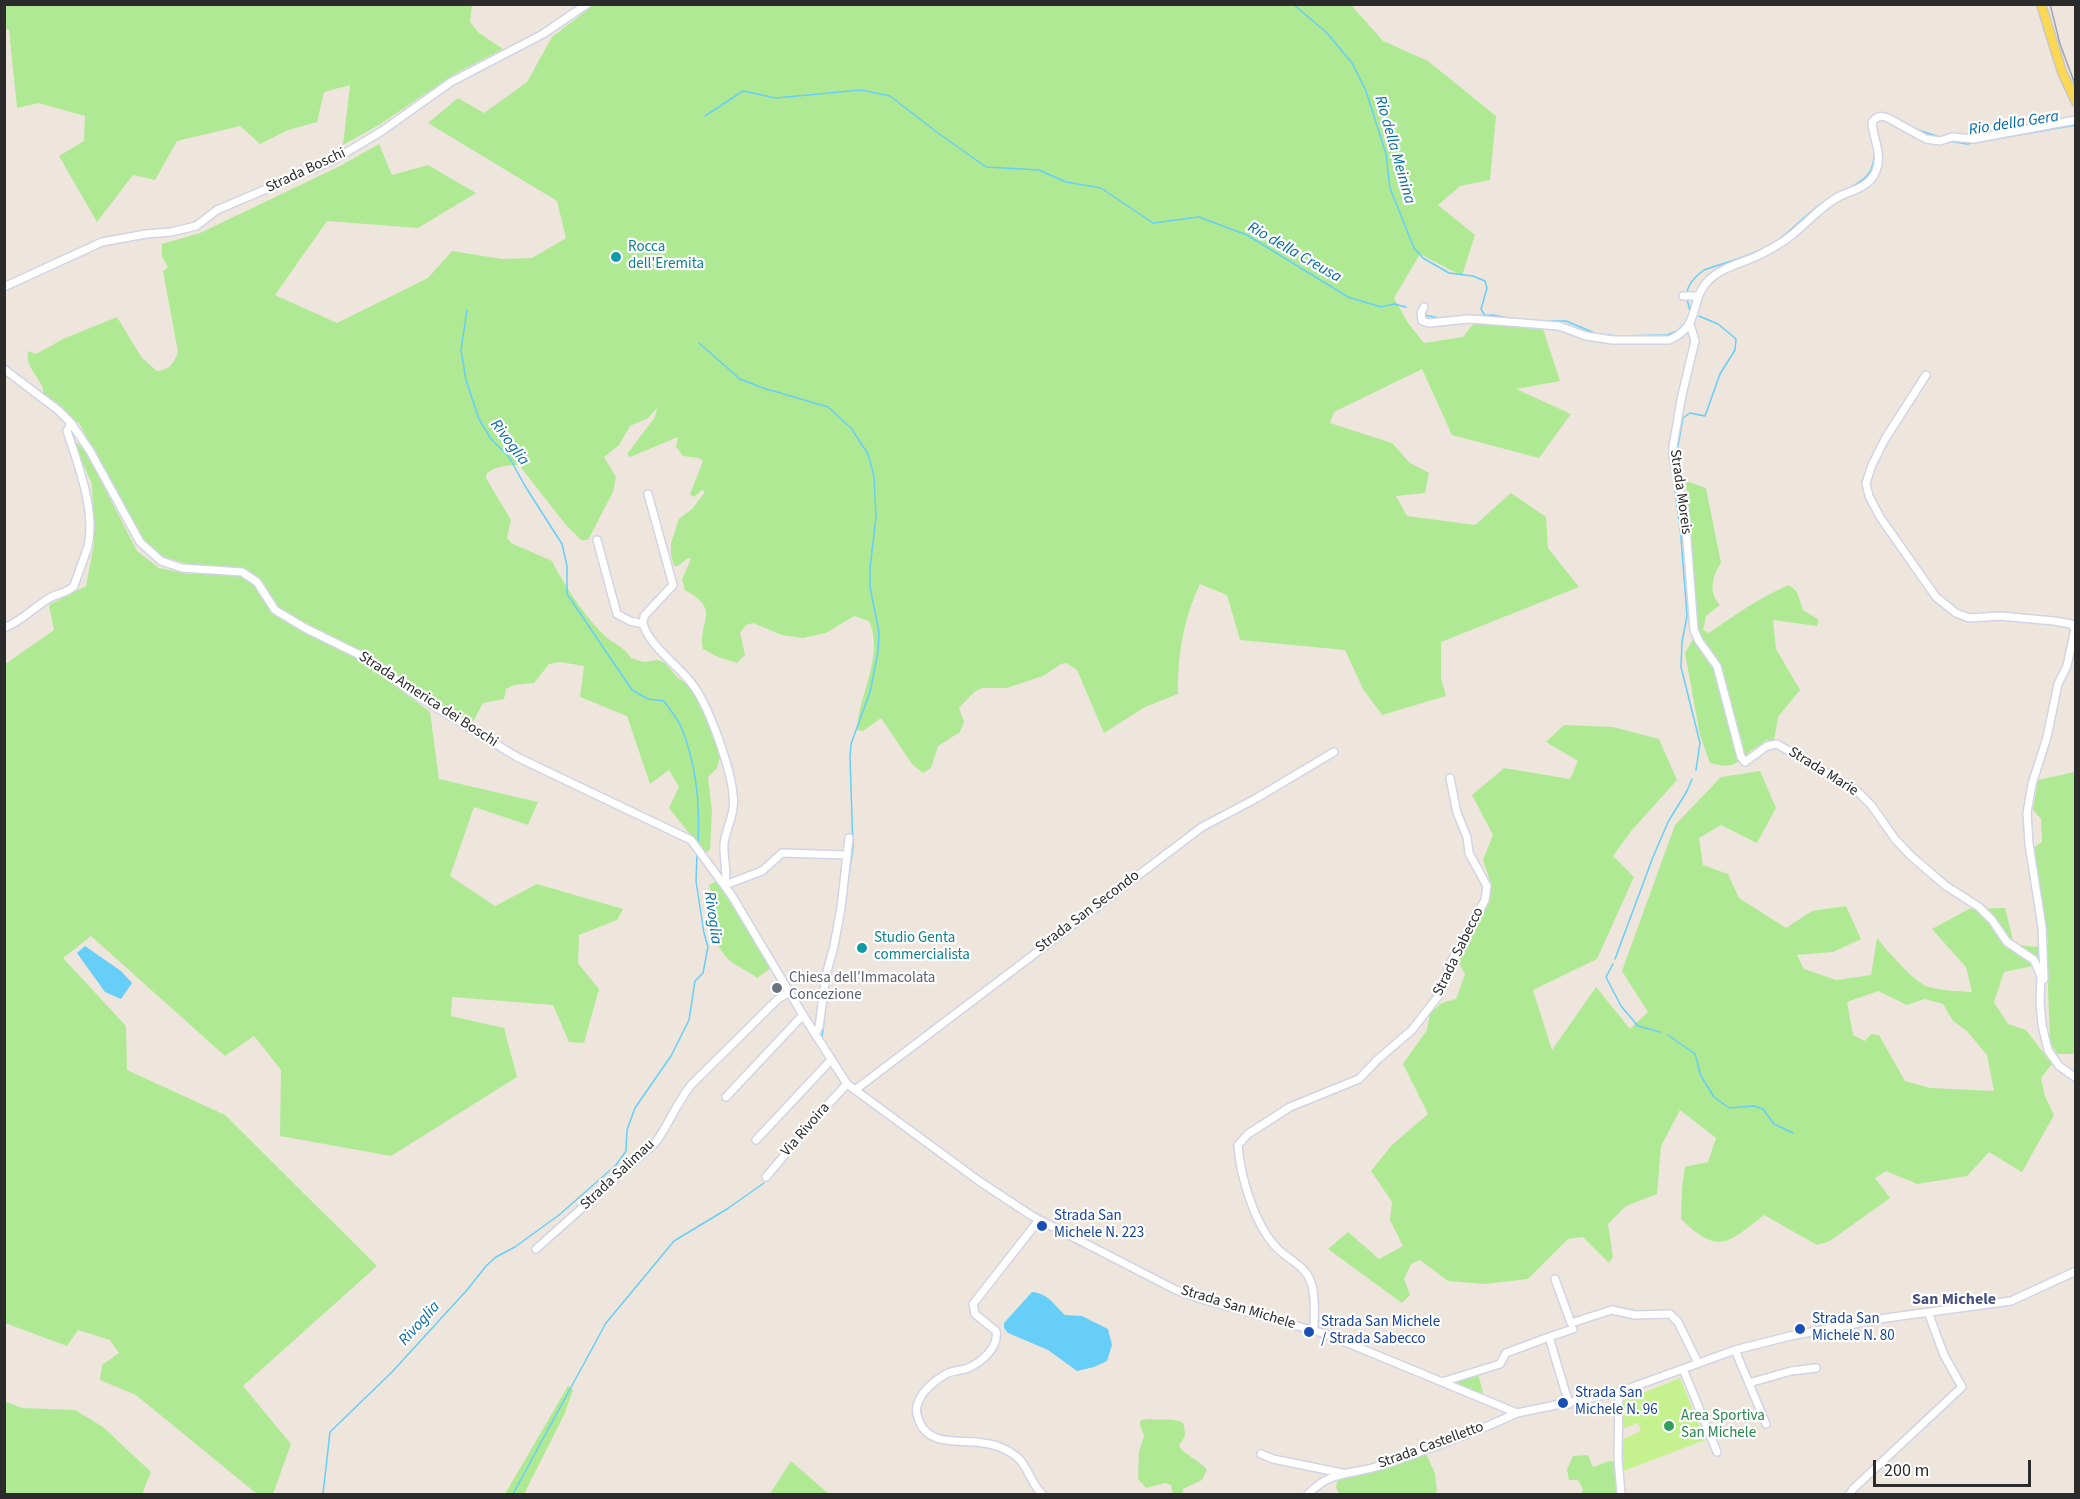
<!DOCTYPE html>
<meta charset="utf-8">
<style>
body{margin:0}
#map{position:relative;width:2080px;height:1499px;overflow:hidden;background:#eee6dc;font-family:"Source Sans 3",sans-serif}
canvas{display:block}
.frame{position:absolute;inset:0;border:6px solid #2b2b2b;pointer-events:none}
.scale{position:absolute;left:1873px;top:1460px;width:158px;height:27px;box-sizing:border-box;border:3px solid #2b2b2b;border-top:0;padding-left:8px;font-size:18px;line-height:21px;white-space:nowrap;color:#2b2b2b;-webkit-text-stroke:4px #fff;paint-order:stroke}
</style>
<div id="map">
<canvas width="2080" height="1499"></canvas>
<div class="frame"></div>
<div class="scale">200 m</div>
</div>
<script>
const ctx = document.querySelector('canvas').getContext('2d');
ctx.lineJoin = 'round';
function fillPath(path, color) {
  ctx.fillStyle = color;
  ctx.fill(path, 'evenodd');
}
function trace(path, color, width, dash) {
  ctx.strokeStyle = color;
  ctx.lineWidth = width;
  ctx.lineCap = dash ? 'butt' : 'round';
  ctx.setLineDash(dash || []);
  ctx.stroke(path);
}
function write(font, color, halo, rows, align = 'center') {
  ctx.font = font + ' "Source Sans 3",sans-serif';
  ctx.lineWidth = 4.5;
  ctx.setLineDash([]);
  ctx.textBaseline = 'middle';
  ctx.strokeStyle = halo;
  ctx.fillStyle = color;
  for (const [text, x, y, turn = 0] of rows) {
    ctx.save();
    ctx.translate(x, y);
    ctx.rotate((+turn || 0) * Math.PI / 180);
    ctx.textAlign = isNaN(turn) ? turn : align;
    if (halo) ctx.strokeText(text, 0, 0);
    ctx.fillText(text, 0, 0);
    ctx.restore();
  }
}
fillPath(new Path2D(`
 M4 5H472L470 22 479 33 503 49 456 73 379 125 343 145 350 85 324 92 317 122 288 130 260 144 240 126 177 141 155 180 133 175 97 222 59 156 84 141 85 116 38 103 17 108 9 30 5 28Z
 M594 5H1351L1383 41 1428 61 1496 116 1490 180 1460 186 1438 205 1475 235 1462 276 1420 254 1394 298 1408 323 1424 343 1463 337 1475 322 1543 329 1560 381 1516 389 1571 414 1539 458 1452 435 1422 369 1334 412 1330 423 1392 443 1410 463 1429 473 1425 493 1396 496 1407 516 1475 525 1511 493 1546 517 1548 548 1579 587 1441 642V678L1446 696 1382 715 1363 689 1345 650 1240 640 1227 595 1200 584C1184 617 1177 658 1178 694L1145 707 1104 733 1077 670 1066 663 1061 664 1043 676 1007 688H982L974 692 959 708 964 722 960 732 938 746 931 768 923 773 912 764 881 718 863 731 857 730C858 696 885 654 869 621L854 616 826 633 803 638 782 635 753 623 746 625 740 633 745 655 737 663 718 657 703 649C698 619 722 611 685 590L682 579 691 559 688 558 678 566H674L671 555V543L679 519 692 509 705 492 702 490 694 497 690 494 703 461 699 458 683 456 676 447 678 437 630 457 627 454 655 417 657 408 648 418 630 426 619 445 604 457 616 477 613 492 588 540H581L566 525 519 465C507 465 497 466 487 473L486 478 511 520 507 538 511 543 552 561C564 585 584 615 603 634 612 644 624 646 631 658L644 662 658 660 665 663 678 678 692 688 714 732 720 757 717 768 708 777 712 811 710 850 705 853 669 808 679 787 669 770 650 784 627 716 580 697 584 666 560 662 549 664 534 683 514 685 506 689 504 699 483 703 472 724 440 707 412 688 372 656 290 615 276 606 262 584 246 569 187 564 158 555 133 526 79 423C70 419 50 404 45 396 42 392 44 391 42 386 36 373 26 367 28 351L36 354 63 339 117 317 142 358 157 371C170 370 174 363 178 352L163 271 168 267 162 257V244L200 233 340 166 379 144 392 175 428 165 476 193 418 228 327 221 275 295 337 323 428 278 452 251 502 259 532 258 566 238 557 201 428 123 458 98 484 113 527 82 552 37Z
 M73 441 84 448 137 551 159 568 188 574 217 572 240 575 258 588 279 615 292 625 368 664 430 712 439 779 538 802 528 825 474 807 450 876 495 906 537 884 623 909 617 920 579 935 578 963 599 989 584 1043 569 1042 553 1005 452 997 451 1016 504 1028 517 1077 391 1156 280 1136 281 1070 254 1036 225 1056 91 936 63 958 126 1026 127 1070 225 1115 377 1266 243 1386 291 1444 273 1494H257L136 1395 100 1380 102 1365 119 1353 110 1340 78 1330 67 1346 5 1323 4 665 54 630 49 605 86 586 94 544 92 484Z
 M1686 481 1706 488 1721 563C1712 577 1708 592 1720 605L1706 616 1703 630 1709 633C1735 615 1760 597 1789 585L1797 592 1803 610 1819 620 1817 626 1773 620 1776 649 1800 690 1778 717 1774 741 1767 740C1760 745 1752 749 1746 755 1732 768 1728 767 1710 763L1700 735 1685 653 1693 639 1696 627Z
 M1564 725 1613 727 1659 739 1677 780 1632 830 1613 856 1634 877 1597 959 1533 990 1552 1050 1596 987 1630 1029 1648 1012 1622 971 1675 825 1721 777 1760 771 1776 808 1757 843 1721 825 1699 838 1703 865 1728 874 1739 898 1786 928 1812 911 1846 906 1861 939 1833 952 1797 955 1804 969 1836 980 1871 975 1877 938C1887 950 1914 983 1929 987 1943 991 1957 991 1972 992L1966 967 1932 929 1969 909 2005 908 2014 944 2035 947 2048 943 2033 848 2042 842 2041 819 2033 810 2038 780 2075 772V1054H2057L2050 1042 2047 963 2004 972 1994 1002 2008 1024 2026 1030 2052 1064 2041 1078 2045 1096 2054 1115 2022 1172 1989 1152 1967 1176 1917 1184 1886 1171 1875 1178 1890 1198 1830 1241 1817 1245 1764 1215C1728 1243 1719 1256 1681 1219L1682 1188 1685 1167 1708 1162 1716 1138 1680 1110 1661 1146 1657 1194 1626 1206 1608 1224 1613 1257 1609 1263 1583 1237 1568 1239 1528 1279 1484 1284 1448 1281 1420 1260 1411 1264 1404 1279 1410 1295 1402 1303 1328 1249 1348 1232 1379 1259 1403 1246 1390 1220 1392 1202 1371 1171 1392 1145 1428 1114 1403 1064 1427 1030 1430 1013 1442 1003 1456 999 1465 974 1457 960 1489 900 1491 884 1483 860 1493 835 1472 795 1504 768 1570 779 1578 761 1546 742ZM1878 991 1907 1005 1925 999 1943 1004 1953 1021 1967 1031 1987 1055 1994 1091 1930 1088 1905 1081 1879 1035 1871 1034 1865 1041 1853 1035 1847 1002Z
 M717 881 771 968 757 978C748 970 737 967 729 960 716 947 710 930 710 912 710 899 714 900 709 885Z
 M1478 1373 1484 1397 1451 1383Z
 M568 1386 573 1390 564 1415 524 1494H505Z
 M4 1401 22 1408 75 1410 103 1427 151 1472 142 1494H5Z
 M1150 1419C1162 1421 1175 1417 1184 1424L1185 1436 1179 1446C1185 1456 1200 1460 1207 1470L1202 1480 1183 1489 1182 1494H1173L1171 1485 1165 1483 1146 1488 1138 1479 1139 1452 1144 1436 1140 1424 1141 1420Z
 M1425 1452 1435 1473 1437 1492 1433 1494H1339L1336 1487 1338 1480 1344 1476 1380 1470Z
 M1588 1455 1593 1467 1609 1461 1614 1462 1619 1494H1581L1583 1489 1578 1480H1569L1567 1469 1573 1456Z
 M791 1461 829 1494H770Z`), '#afe994');
fillPath(new Path2D(`
 M1680 1378 1705 1440 1621 1472V1440L1641 1431 1638 1423 1622 1429 1621 1420 1623 1401Z`), '#c5f18f');
fillPath(new Path2D(`
 M85 946 121 971 132 983 121 999 105 992 77 953Z
 M1032 1292C1048 1293 1055 1306 1065 1315L1082 1316 1108 1329 1112 1345 1107 1361 1094 1367 1077 1371 1048 1350 1008 1333 1004 1328V1323Z`), '#67cef8');
trace(new Path2D(`
 M1293 4 1327 33 1352 63 1366 91 1386 154 1390 188 1414 248 1423 258 1449 273 1473 276 1485 281 1487 288 1481 309 1484 314
 M705 116 743 91 776 98 861 90 890 96 938 133 986 167 1039 170 1066 182 1101 188 1153 223 1199 217 1247 235 1348 297 1381 307 1394 304 1406 307
 M1869 124 1871 137
 M1910 127 1939 137
 M1950 141 1967 144 2076 125
 M1845 190C1864 181 1876 173 1874 150
 M1687 294C1687 284 1696 276 1704 270 1730 261 1759 254 1782 237 1799 224 1812 208 1830 198
 M1687 299 1690 311
 M467 310 461 350 466 380 479 419 491 439 509 457 525 486 562 544 567 566V594L632 690 648 699 664 701C670 710 678 719 682 729 696 764 700 806 698 844
 M1425 315 1438 318 1459 317
 M1472 316 1493 315 1512 319
 M1538 321H1566L1597 334 1618 336 1667 335 1677 331 1685 323
 M699 343 740 379 763 388 828 407 851 428 868 454 874 476 876 517 870 568V587L879 632 878 652 870 692 851 744 850 758 853 847 847 888
 M1676 457 1683 418 1690 413 1705 416 1720 374 1735 350 1736 339 1718 324 1699 316
 M1672 466 1681 537 1687 616 1682 642 1681 667 1700 743 1696 770
 M1615 959 1653 857 1668 822 1687 791 1692 779
 M1613 964 1606 977 1621 1006 1638 1026 1660 1032
 M1668 1035 1695 1054 1701 1076 1714 1097 1729 1108 1754 1106 1763 1109 1774 1124 1793 1133
 M822 1038 825 1012
 M323 1494 330 1432 392 1372 467 1290 486 1266 496 1257 515 1247 559 1215 616 1165 626 1151 627 1130 635 1108 671 1056 689 1020 695 981 703 973 708 947 704 933 696 881 697 852
 M513 1494 606 1323 674 1241 727 1209 764 1183`), '#67cef8', 1.5);
const minor = new Path2D(`
 M4 287 102 242 146 234 171 232 196 226 217 210 332 161 382 131 451 82 543 34 587 4
 M1683 296H1698
 M1424 307 1421 313 1422 321 1429 323 1468 319 1484 320 1559 326 1586 336 1613 340H1669C1703 326 1688 299 1710 279 1724 266 1747 262 1763 253 1777 246 1790 238 1801 227 1814 216 1824 204 1840 196 1853 190 1870 187 1876 171 1883 154 1873 139 1872 122 1877 116 1881 115 1888 118L1926 139 1940 141 1952 137 1973 139 2076 120
 M1690 324 1695 341 1682 395 1673 446V456L1685 514 1694 630 1699 641 1717 666 1741 757 1745 762 1767 746 1777 744 1857 791 1872 806 1895 839 1911 856 1946 886 1979 907 1992 920 2007 942 2034 960 2041 976 2040 1002 2042 1025 2048 1050 2059 1066 2076 1078
 M4 369 58 410 71 423 90 451 140 542 161 561 182 568 242 572 257 582 275 610 305 628 370 660 411 692 517 757 691 840 732 896 803 1015 847 1084 979 1181 1032 1216 1176 1290 1201 1299 1326 1334 1517 1413 1619 1392 1735 1350 1790 1336 1886 1318 2011 1301 2076 1271
 M1926 375 1885 439 1872 465 1866 483 1869 496 1880 517 1936 597 1956 613 1969 618 2000 616 2054 621 2071 624 2075 629 2067 666 2058 684 2047 737 2032 784 2027 813 2029 844 2042 927 2044 979
 M648 494 673 585 644 616 643 624C652 651 683 667 697 691 711 714 737 782 733 808 732 820 725 832 724 844 723 857 728 872 725 885L762 871 782 853 847 855 841 908 834 946 826 975 819 1027 815 1034
 M597 540 617 614 630 621 643 624
 M4 628C22 621 33 608 48 599 57 593 66 594 74 586 78 573 84 559 88 546 96 511 78 464 67 431L71 423
 M847 855 849 838
 M855 1090 1202 827 1255 799 1334 752
 M726 1097 803 1015
 M756 1140 831 1060
 M766 1177 821 1112 847 1084
 M1039 1220 973 1304 975 1314 996 1331C999 1347 982 1362 968 1368 961 1371 953 1370 946 1374 935 1380 922 1391 918 1403 915 1409 917 1415 919 1421 929 1447 960 1439 983 1443 994 1444 1004 1448 1013 1454 1027 1462 1030 1483 1042 1494
 M536 1249 656 1142C669 1123 677 1103 691 1085L778 999 790 992
 M1555 1279 1571 1323 1612 1310 1635 1315 1670 1314 1678 1322 1698 1363
 M1314 1330C1314 1315 1316 1294 1310 1280 1305 1266 1286 1258 1277 1248 1255 1226 1240 1176 1238 1145L1248 1134 1290 1107 1359 1079 1377 1060 1412 1030 1439 995 1450 964 1485 900 1487 886 1469 853 1467 837 1457 813 1450 778
 M1549 1337 1573 1329
 M1735 1350 1766 1424
 M1683 1369 1717 1452
 M1442 1382 1500 1364 1506 1353 1549 1337 1569 1404
 M1749 1383 1791 1371 1816 1368
 M1619 1392 1618 1458 1621 1494
 M1261 1454 1273 1459 1342 1473
 M1308 1494C1332 1470 1350 1475 1379 1466 1424 1451 1474 1433 1517 1413
 M1850 1494 1853 1489 1962 1387 1944 1355 1928 1312`);
const major = new Path2D(`
 M2041 4 2062 72 2076 102`);
trace(minor, '#d1d4e5', 10);
trace(major, '#c8c8c8', 11);
trace(minor, '#fff', 7);
trace(major, '#fbd853', 8);
trace(new Path2D(`
 M2050 4 2060 44 2076 87`), '#9ea1b7', 1.5);
for (const [x, y, r, color] of [
 [616,257,6,"#0f9aa8"],
 [862,948,6,"#0f9aa8"],
 [777,988,6,"#6b7280"],
 [1042,1226,6,"#1a4fb4"],
 [1800,1329,6,"#1a4fb4"],
 [1309,1332,6,"#1a4fb4"],
 [1563,1403,6,"#1a4fb4"],
 [1669,1426,6,"#2e9e5b"]
]) {
  const dot = new Path2D();
  dot.arc(x, y, r, 0, 2 * Math.PI);
  ctx.fillStyle = color;
  ctx.fill(dot);
  trace(dot, '#fff', 2);
}
write('15px', '#2b2b2b', '#fff', [
 ["Strada Boschi",306,171,-25],
 ["Strada Moreis",1680,492,82],
 ["Strada America dei Boschi",428,700,33],
 ["Strada Marie",1823,772,32],
 ["Strada San Secondo",1088,912,-37],
 ["Strada Sabecco",1459,952,-64],
 ["Via Rivoira",806,1130,-49],
 ["Strada Salimau",618,1175,-43],
 ["Strada San Michele",1238,1308,17],
 ["Strada Castelletto",1431,1446,-20]
]);
write('15px', '#0d838f', '#fff', [
 ["Rocca",628,248],
 ["dell'Eremita",628,265],
 ["Studio Genta",874,939],
 ["commercialista",874,956]
], 'left');
write('15px', '#5b616d', '#fff', [
 ["Chiesa dell′Immacolata",789,979],
 ["Concezione",789,996]
], 'left');
write('15px', '#164399', '#fff', [
 ["Strada San",1054,1217],
 ["Michele N. 223",1054,1234],
 ["Strada San",1812,1320],
 ["Michele N. 80",1812,1337],
 ["Strada San Michele",1321,1323],
 ["/ Strada Sabecco",1321,1340],
 ["Strada San",1575,1394],
 ["Michele N. 96",1575,1411]
], 'left');
write('15px', '#27864d', '#fff', [
 ["Area Sportiva",1681,1417],
 ["San Michele",1681,1434]
], 'left');
write('italic 16px', '#036aa7', '#fff', [
 ["Rio della Gera",2014,124,-9],
 ["Rio della Meinina",1394,150,74],
 ["Rio della Creusa",1294,253,30],
 ["Rivoglia",509,443,53],
 ["Rivoglia",712,918,82],
 ["Rivoglia",420,1324,-48]
]);
write('bold 16px', '#47507f', '#fff', [
 ["San Michele",1954,1300]
]);
</script>
